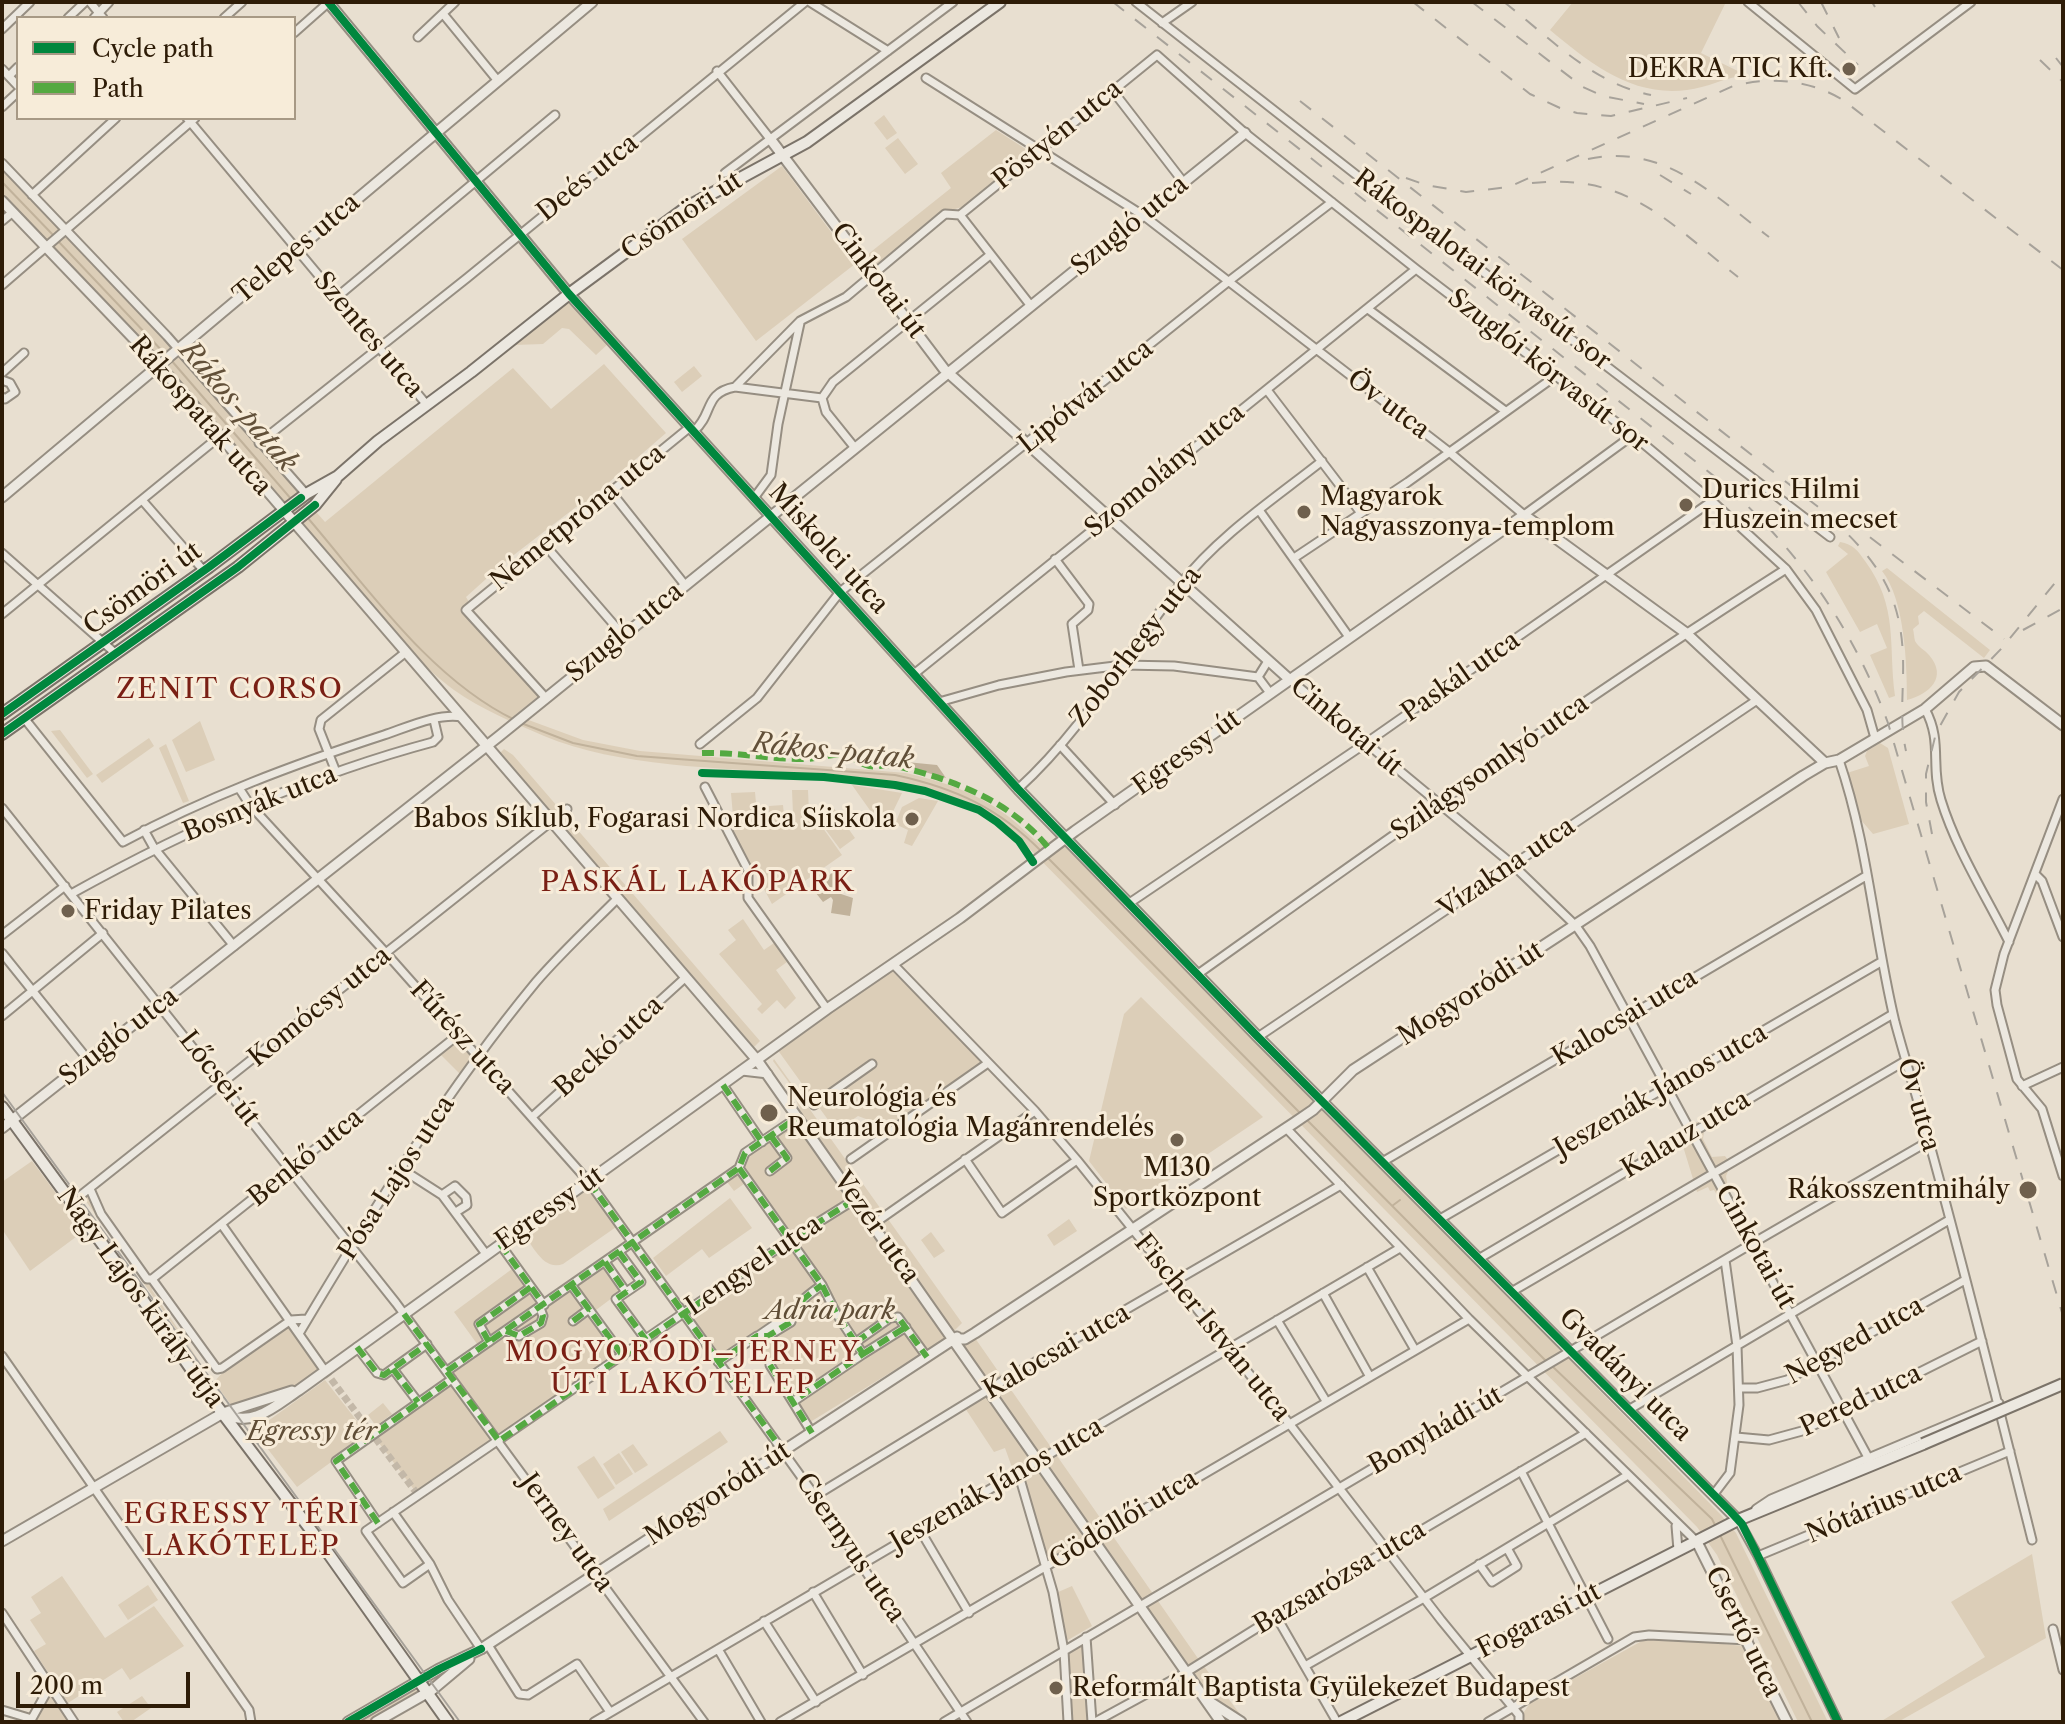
<!DOCTYPE html>
<meta charset="utf-8">
<style>
body{margin:0}
#map{position:relative;width:2065px;height:1724px;overflow:hidden;background:#e8dfd0;font-family:"Libre Caslon Text",serif}
canvas{display:block}
.frame{position:absolute;inset:0;border:4px solid #2e1c07;pointer-events:none}
.legend{position:absolute;left:16px;top:16px;width:280px;height:104px;box-sizing:border-box;background:#f7ecd9;border:2px solid #a79985;margin:0;padding:10px 14px;list-style:none;font-size:24px;color:#2e1c07}
.legend li{display:flex;align-items:center;gap:16px;height:40px}
.legend b{width:40px;border:2px solid #a79985}
.scale{position:absolute;left:16px;top:1672px;width:174px;height:36px;box-sizing:border-box;border:4px solid #2e1c07;border-top:0;padding-left:10px;font-size:24px;line-height:28px;white-space:nowrap;color:#2e1c07;-webkit-text-stroke:6px #f7ecd9;paint-order:stroke}
</style>
<div id="map">
<canvas width="2065" height="1724"></canvas>
<div class="frame"></div>
<ul class="legend">
<li><b style="height:10px;background:#00873e"></b>Cycle path</li>
<li><b style="height:10px;background:#54a941"></b>Path</li>
</ul>
<div class="scale">200 m</div>
</div>
<script>
const ctx = document.querySelector('canvas').getContext('2d');
ctx.lineJoin = 'round';
function fillPath(path, color) {
  ctx.fillStyle = color;
  ctx.fill(path, 'evenodd');
}
function trace(path, color, width, dash) {
  ctx.strokeStyle = color;
  ctx.lineWidth = width;
  ctx.lineCap = dash ? 'butt' : 'round';
  ctx.setLineDash(dash || []);
  ctx.stroke(path);
}
function write(font, color, halo, rows, align = 'center') {
  ctx.font = font + ' "Libre Caslon Text",serif';
  ctx.lineWidth = 6;
  ctx.setLineDash([]);
  ctx.textBaseline = 'middle';
  ctx.strokeStyle = halo;
  ctx.fillStyle = color;
  for (const [text, x, y, turn = 0] of rows) {
    ctx.save();
    ctx.translate(x, y);
    ctx.rotate((+turn || 0) * Math.PI / 180);
    ctx.textAlign = isNaN(turn) ? turn : align;
    if (halo) ctx.strokeText(text, 0, 0);
    ctx.fillText(text, 0, 0);
    ctx.restore();
  }
}
fillPath(new Path2D(`
 M1573 2H1726L1701 53 1746 75C1726 77 1707 88 1687 90 1631 97 1590 63 1550 30Z
 M884 115 897 133 887 140 874 123Z
 M996 130 1032 153 966 206 944 212 873 268 865 259 867 255 951 188 941 173Z
 M898 138 918 164 905 174 885 148Z
 M782 166 855 264 756 341 682 239Z
 M2 170 170 346 325 522 513 368 551 409 604 364 666 433 584 504 576 507 506 561 466 597 469 602 461 608 539 696 515 715 583 740 640 751 906 773C942 781 975 792 1005 814 1017 822 1027 834 1039 843L1047 840 1058 850 1066 845 1472 1254 1469 1258 1485 1274 1488 1272 1559 1343 1556 1346 1721 1515 1736 1533 1828 1722H1798L1717 1555 1697 1527 1014 833C948 782 879 778 799 773 720 768 618 767 544 736 514 723 481 709 454 690 417 663 388 624 358 590 293 517 232 442 168 369 115 309 57 253 2 195Z
 M569 302 609 343 596 355 569 329 562 328 543 344 514 345Z
 M694 366 702 376 682 392 674 382Z
 M1840 542C1853 544 1858 551 1865 561 1899 607 1888 645 1895 696L1889 698 1870 655 1887 648 1877 624 1860 632 1826 572 1848 554 1838 546Z
 M1887 568 1990 650 1984 658 1924 611 1918 616 1919 624 1913 629C1914 633 1914 637 1915 641 1918 647 1925 650 1929 655 1948 677 1930 694 1907 700 1907 664 1905 600 1882 571Z
 M200 721 215 760 186 772 172 740Z
 M60 730 93 774 87 778 51 731Z
 M149 738 154 746 102 783 96 775Z
 M1880 743 1888 748 1909 824 1873 834 1861 820 1847 773 1869 766 1865 756 1867 751Z
 M166 744 189 801 183 803 159 748Z
 M504 749 513 755 760 1041 754 1047 499 754Z
 M852 785 902 793 884 830Z
 M792 790H808L809 813 813 814 842 855 772 904 728 822 769 816V806L783 805 784 815 793 814Z
 M755 792 757 814 733 816 731 793Z
 M919 798 938 801 912 846 904 843 908 830 895 824 902 807Z
 M833 807 855 838 840 849 817 818Z
 M743 919 764 950 774 943 787 962 776 970 796 998 785 1009 777 1000 762 1014 757 1009 762 1004 719 954 736 940 728 930Z
 M892 971 983 1062 877 1134 866 1119 858 1116 836 1131 777 1049Z
 M1141 997 1263 1117 1126 1209 1089 1161 1124 1014Z
 M457 1040 472 1057 460 1074 440 1054Z
 M774 1059 962 1323 954 1331 802 1116 790 1084 773 1061Z
 M793 1121 945 1339 807 1424 767 1361 751 1341 718 1362 683 1314 790 1240 748 1181 734 1191 724 1178 739 1168 745 1153Z
 M1704 1121 1711 1127 1704 1132 1703 1139 1712 1157 1725 1156 1731 1164 1726 1176 1728 1188 1717 1195 1714 1190 1710 1191 1708 1187 1697 1192 1682 1143 1696 1133V1122Z
 M32 1161 84 1231 30 1271 2 1229V1182Z
 M589 1182 619 1225 563 1264C543 1272 531 1243 521 1229Z
 M89 1193C96 1212 137 1283 155 1286L152 1290 211 1379 83 1197Z
 M730 1198 752 1228 709 1258 702 1249 666 1276 653 1258Z
 M1069 1219 1077 1231 1054 1246 1047 1235Z
 M931 1232 945 1251 934 1258 921 1240Z
 M601 1265 620 1292 592 1313 623 1356 418 1495 373 1435 452 1379 447 1371 480 1348 454 1312 516 1266 544 1305Z
 M291 1320 325 1366 295 1387 232 1406 214 1382 232 1362Z
 M975 1338 1197 1657 1243 1718 1204 1693 963 1345Z
 M325 1380 368 1435 297 1487 264 1444 261 1426Z
 M988 1395 1089 1536 1046 1562 1005 1448 994 1452 965 1408Z
 M383 1403 392 1414 376 1426 368 1415Z
 M720 1431 728 1442 609 1521 603 1509Z
 M633 1444 648 1465 635 1473 621 1452Z
 M771 1451 774 1456 623 1554 621 1550Z
 M619 1453 633 1474 616 1485 603 1464Z
 M594 1456 615 1488 598 1499 577 1467Z
 M2032 1554 2046 1638 1898 1722H1880L1985 1657 1951 1602Z
 M62 1576 105 1638 154 1606 184 1646 130 1680 122 1668 68 1703 34 1651 46 1644 30 1620 41 1613 31 1597Z
 M148 1585 158 1600 128 1620 118 1605Z
 M1072 1586 1092 1626 1068 1640H1065L1056 1593Z
 M1649 1637 1744 1646 1782 1722H1523L1524 1712 1530 1703Z
 M1084 1642 1088 1722H1071L1069 1651Z
 M481 1649 442 1683 376 1722H348Z
 M50 1692 70 1722 34 1721Z
 M142 1696 151 1708 131 1722H124L117 1712Z`), '#dcceb8');
fillPath(new Path2D(`
 M896 761 937 765 946 778 896 764Z
 M836 870 847 885 838 893 853 898 850 916 831 913 833 900 831 897 823 902 812 888Z`), '#c1b29b');
trace(new Path2D(`
 M2 182 54 236
 M58 241 166 355
 M171 360 292 500
 M307 517C368 588 430 679 515 720
 M521 723 573 743 637 756 895 775C955 788 999 808 1042 852
 M1047 857 1301 1114
 M1306 1119 1546 1361
 M1392 1206 1400 1200
 M1551 1365 1712 1519 1715 1525
 M1720 1535 1812 1722`), '#c1b29b', 2);
trace(new Path2D(`
 M325 1371 418 1495`), '#c3b8a8', 7, [7, 3.5]);
const minor = new Path2D(`
 M90 2 103 18
 M810 2 888 51
 M1136 2 1359 177 1830 537
 M1748 2 1855 89 1971 2
 M444 15 498 81
 M68 18 85 2
 M94 18 109 2
 M224 18 242 2
 M1162 23 1192 2
 M2 29 30 2
 M294 33 329 2
 M418 37 455 2
 M2 69 18 86
 M717 71 771 140
 M9 76 18 67
 M926 78 1144 216 1448 451 1524 515 1633 435
 M1113 91 1184 183
 M2 107 18 92
 M187 118 427 405
 M2 163 167 336 306 494
 M725 173 953 2
 M32 195 116 118
 M960 215 1157 55 1245 133 1416 269 1633 435 1712 501 1786 569 1816 610 1867 710 1875 738
 M960 215 1031 306
 M2 221 13 212
 M2 285 195 118
 M337 297 555 115
 M1368 309 1504 410
 M2 373 24 353
 M2 380 10 383 15 392 5 399 2 397
 M735 387 800 321 846 297 945 214 960 215
 M1267 390 1361 513
 M822 398 833 382 990 255
 M822 398 826 412 855 448
 M694 431C714 414 703 393 735 387L822 398
 M259 443 467 278 805 2
 M612 493 685 585
 M754 498 771 475 778 424 800 323
 M142 500 204 571
 M1259 510 1349 637
 M545 545 622 634
 M2 553 115 653
 M1294 558 1408 482 1557 375
 M1055 559 1089 604 1088 610 1072 624 1079 670
 M2 614 220 436
 M1268 661 1258 677 1270 693
 M914 674 1416 269
 M1289 679 1512 864 1576 926 1590 946 1869 1459
 M545 697 466 610 690 427
 M939 702 999 685 1066 672 1123 665 1174 666 1258 677
 M1925 709C1943 742 1930 765 1941 800 1956 849 1986 896 2009 942
 M24 718 123 842C206 797 295 764 384 735 408 727 437 713 462 717
 M700 744 757 698 840 592 1229 281 1332 202
 M1060 745 1115 805
 M1839 760C1868 844 1874 935 1895 1022 1906 1063 1919 1103 1930 1145 1966 1276 1999 1408 2032 1540
 M336 772 319 729 321 720 406 652
 M705 787 748 870V898L827 1009
 M239 788 250 805 386 953 589 1182 815 1496 967 1722
 M1018 789C1083 730 1127 653 1180 585 1218 536 1274 499 1322 461
 M2063 799 2004 954 1995 990 1997 1005 2017 1079 2042 1109 2063 1176
 M2 808 396 1303 704 1722
 M144 830 154 848 234 946
 M2035 874 2042 881 2063 937
 M71 894C186 830 306 776 433 742L438 737 434 720
 M1128 904 1366 743 1712 501
 M2 935 65 886
 M2 953 89 1061
 M894 965 1035 1111 1077 1160 1288 1422 1441 1620 1519 1715V1722
 M1198 974C1392 836 1585 697 1786 569
 M2 1016 103 933
 M1258 1037 1757 700
 M742 1071 768 1074
 M723 1085 762 1142
 M2022 1086 2063 1067
 M814 1105 872 1064
 M532 1117 686 977
 M1286 1128 1469 1319 1697 1542
 M851 1159 988 1063
 M965 1159 1002 1213 1077 1160
 M1384 1161 1866 876
 M400 1168 442 1195 486 1254
 M739 1168 822 1285 836 1313 863 1354 794 1401
 M770 1171 787 1158 771 1136
 M90 1189 101 1214 147 1279H152L217 1369 222 1368 291 1320 306 1319
 M442 1195 455 1186 466 1197 467 1205 456 1212
 M71 1203 567 809
 M1440 1219 1881 962
 M222 1225 325 1371
 M872 1225 1035 1111
 M500 1244 544 1305
 M619 1252 641 1282 616 1299 646 1340
 M1480 1258 1893 1014
 M605 1262 626 1292
 M1367 1267 1415 1350
 M152 1279 458 1035
 M572 1286 623 1356
 M1513 1291 1905 1061
 M1323 1293 1370 1377
 M1277 1320 1326 1401
 M573 1321 589 1309
 M506 1331 519 1336 541 1323 543 1316 540 1308
 M300 1332C372 1211 446 1091 536 982 561 953 590 926 617 899
 M758 1336 793 1312
 M489 1342 479 1324 531 1287
 M856 1342 890 1318 898 1317 927 1357
 M357 1347 377 1373 384 1375 427 1344
 M863 1354 906 1327
 M2 1356 249 1710 251 1722
 M718 1362 757 1336H768L791 1322C795 1303 808 1295 822 1285
 M770 1365 812 1433
 M393 1369 418 1402
 M447 1371 739 1168 745 1153 798 1117
 M1740 1388H1757L1787 1380 1965 1280
 M1630 1409 1949 1220
 M1736 1437 1769 1440 1802 1431 1982 1341
 M1521 1471 1608 1639
 M1018 1472 1053 1592 1064 1651 1068 1722
 M1714 1494 1730 1473 1739 1405 1737 1346 1725 1260
 M815 1496 1006 1379 1341 1185
 M1756 1509 1771 1499 1999 1403
 M393 1512 430 1564 448 1600 481 1649
 M1742 1518 1738 1520 1758 1556 1838 1722
 M378 1523 336 1461 452 1379
 M1676 1526 1678 1550
 M920 1530 969 1613
 M1758 1556 2010 1451
 M430 1564 403 1583 366 1531 790 1240 854 1200
 M1479 1564 1492 1582 1517 1566 1507 1548
 M813 1592 863 1675
 M2 1613 74 1722
 M1276 1616 1337 1722
 M764 1621 816 1702
 M2053 1629 2063 1670
 M1086 1637 1092 1722
 M488 1645 519 1694 528 1695 577 1664 610 1712
 M718 1649 761 1722
 M1305 1666 1424 1598 1628 1475
 M2 1710 32 1719
 M30 1722 50 1686
 M594 1722 1400 1248
 M780 1722 1469 1319
 M944 1722 1753 1243 1929 1141
 M1095 1722 1185 1673 1276 1616 1586 1433
 M1488 1722 1634 1637 1649 1635 1748 1640`);
const tertiary = new Path2D(`
 M328 2 569 294 1018 789 1258 1037 1738 1520
 M771 140 944 369 1289 679
 M2 201 159 365 757 1060 1221 1722
 M2 497 592 2
 M2 1128 498 737 1245 133
 M954 1339H965L975 1333 1294 1123 1313 1110 1353 1070 1803 776 1825 763 1839 760 1925 709 1974 667 1986 666 2063 725
 M223 1413C252 1429 275 1406 299 1390L827 1009 960 918 1075 831 1524 515 1686 633 1825 763
 M2 1541 223 1413 292 1391
 M1697 1542 1787 1722
 M1210 1702 1241 1722
 M348 1722 439 1669 481 1649 957 1337
 M376 1722 432 1690 469 1659`);
const secondary = new Path2D(`
 M2 714 209 567 306 494 338 476 378 441 471 372 569 294 687 207 807 142 1000 2
 M2 734 238 567 315 505 336 479
 M2 1107 136 1290 214 1402 326 1550 448 1722
 M1341 1722 1738 1520 1923 1444`);
trace(minor, '#968e82', 11);
trace(tertiary, '#968e82', 13);
trace(secondary, '#7b7369', 14);
trace(minor, '#ece8e0', 7);
trace(tertiary, '#ece8e0', 9);
trace(secondary, '#ece8e0', 10);
trace(new Path2D(`
 M2 1092 460 1722`), '#a7a29a', 2);
trace(new Path2D(`
 M1113 2 1724 484C1799 551 1853 628 1888 723L2063 1316
 M1413 2 1530 94 1560 108 1577 113 1611 116 1687 98
 M1472 2 1583 87 1603 96 1644 104
 M1504 2C1549 37 1593 84 1651 95
 M1798 2 1817 26 1858 65
 M1821 2 1839 38
 M1872 2 1875 7
 M2056 58 2063 67
 M2040 60 2063 82
 M1300 101 1822 510C1871 554 1901 587 1903 658 1904 689 1899 720 1906 751
 M1588 159C1664 143 1713 195 1769 237
 M1660 175 1691 194
 M1406 178 1426 185 1466 192 1509 187 1733 86C1771 76 1810 80 1843 100L2063 270
 M1532 183C1628 173 1668 222 1738 277
 M1846 523 1863 532 2004 639
 M2023 630 2063 608
 M1932 834 1926 802V774L1936 733 1959 692 2002 648 2063 573`), '#a7a29a', 2, [14, 14]);
const secondaryBridge = new Path2D(`
 M1923 1444 2063 1384`);
trace(secondaryBridge, '#7b7369', 14, []);
trace(secondaryBridge, '#ece8e0', 10);
trace(new Path2D(`
 M702 753C735 752 768 759 801 759 815 760 830 753 844 755 852 756 859 763 866 765 875 769 886 763 896 766 954 780 1012 801 1050 850
 M723 1085 762 1142
 M739 1168 822 1285 836 1313 863 1354 794 1401
 M770 1171 787 1158 771 1136
 M589 1182 783 1451
 M500 1244 544 1305
 M619 1252 641 1282 616 1299 646 1340
 M605 1262 626 1292
 M572 1286 623 1356
 M404 1314 499 1441 790 1240 854 1200
 M573 1321 589 1309
 M506 1331 519 1336 541 1323 543 1316 540 1308
 M489 1342 479 1324 531 1287
 M856 1342 890 1318 898 1317 927 1357
 M357 1347 377 1373 384 1375 427 1344
 M863 1354 906 1327
 M718 1362 757 1336H768L791 1322C795 1303 808 1295 822 1285
 M770 1365 812 1433
 M393 1369 418 1402
 M447 1371 739 1168 745 1153 798 1117
 M378 1523 336 1461 452 1379`), '#54a941', 6, [12, 6]);
trace(new Path2D(`
 M328 2 569 294 1018 789 1258 1037 1731 1512 1742 1524 1758 1556 1838 1722
 M2 714 209 567 301 498
 M2 734 238 567 315 505
 M702 773 824 777 895 785 925 791 979 810 997 822 1019 841 1033 862
 M348 1722 439 1669 481 1649`), '#00873e', 8);
for (const [x, y, r, color] of [
 [1849,69,8,"#6f604d"],
 [1686,505,8,"#6f604d"],
 [1304,512,8,"#6f604d"],
 [912,819,8,"#6f604d"],
 [68,911,8,"#6f604d"],
 [769,1113,10,"#6f604d"],
 [1177,1140,8,"#6f604d"],
 [2028,1190,10,"#6f604d"],
 [1056,1688,8,"#6f604d"]
]) {
  const dot = new Path2D();
  dot.arc(x, y, r, 0, 2 * Math.PI);
  ctx.fillStyle = color;
  ctx.fill(dot);
  trace(dot, '#f7ecd9', 3);
}
write('26px', '#2e1c07', '#f7ecd9', [
 ["DEKRA TIC Kft.",1833,69,"right"],
 ["Durics Hilmi",1702,490],
 ["Huszein mecset",1702,520],
 ["Magyarok",1320,497],
 ["Nagyasszonya-templom",1320,527],
 ["Babos Síklub, Fogarasi Nordica Síiskola",896,819,"right"],
 ["Friday Pilates",84,911],
 ["Neurológia és",787,1098],
 ["Reumatológia Magánrendelés",787,1128],
 ["M130",1177,1168,"center"],
 ["Sportközpont",1177,1198,"center"],
 ["Rákosszentmihály",2010,1190,"right"],
 ["Reformált Baptista Gyülekezet Budapest",1072,1688]
], 'left');
write('26px', '#2e1c07', '#f7ecd9', [
 ["Pöstyén utca",1058,135,-39],
 ["Deés utca",588,178,-39],
 ["Csömöri út",682,216,-33],
 ["Szugló utca",1130,226,-39],
 ["Telepes utca",297,249,-40],
 ["Rákospalotai körvasút sor",1482,270,37],
 ["Cinkotai út",878,281,53],
 ["Szentes utca",368,335,50],
 ["Szuglói körvasút sor",1548,371,38],
 ["Lipótvár utca",1086,397,-39],
 ["Öv utca",1388,405,37],
 ["Rákospatak utca",200,416,49],
 ["Szomolány utca",1165,471,-39],
 ["Németpróna utca",578,518,-39],
 ["Miskolci utca",828,549,48],
 ["Csömöri út",143,589,-36],
 ["Szugló utca",625,633,-39],
 ["Zoborhegy utca",1136,647,-52],
 ["Paskál utca",1461,677,-35],
 ["Cinkotai út",1346,727,40],
 ["Egressy út",1187,753,-36],
 ["Szilágysomlyó utca",1490,768,-35],
 ["Bosnyák utca",260,804,-22],
 ["Vízakna utca",1507,868,-34],
 ["Mogyoródi út",1471,994,-33],
 ["Komócsy utca",320,1007,-39],
 ["Kalocsai utca",1625,1018,-31],
 ["Szugló utca",119,1037,-38],
 ["Fűrész utca",462,1038,48],
 ["Beckó utca",609,1047,-42],
 ["Lőcsei út",219,1079,52],
 ["Jeszenák János utca",1661,1091,-30],
 ["Öv utca",1918,1105,74],
 ["Kalauz utca",1686,1135,-31],
 ["Benkő utca",306,1158,-39],
 ["Pósa Lajos utca",397,1178,-57],
 ["Egressy út",550,1209,-35],
 ["Vezér utca",876,1228,55],
 ["Cinkotai út",1755,1247,61],
 ["Lengyel utca",754,1266,-34],
 ["Nagy Lajos király útja",140,1298,54],
 ["Fischer István utca",1212,1328,51],
 ["Negyed utca",1855,1341,-29],
 ["Kalocsai utca",1057,1352,-30],
 ["Gvadányi utca",1625,1375,45],
 ["Pered utca",1861,1401,-26],
 ["Bonyhádi út",1436,1431,-30],
 ["Jeszenák János utca",997,1485,-30],
 ["Mogyoródi út",718,1494,-33],
 ["Nótárius utca",1884,1504,-23],
 ["Gödöllői utca",1124,1520,-31],
 ["Jerney utca",566,1533,54],
 ["Csernyus utca",850,1548,56],
 ["Bazsarózsa utca",1340,1578,-31],
 ["Fogarasi út",1539,1621,-27],
 ["Csertő utca",1743,1632,64]
]);
write('italic 26px', '#5f4d36', '#f7ecd9', [
 ["Adria park",830,1311],
 ["Egressy tér",312,1432]
]);
write('italic 28px', '#625039', '#f7ecd9', [
 ["Rákos-patak",238,407,49],
 ["Rákos-patak",833,752,6]
]);
ctx.letterSpacing = '2px';
write('28px', '#7a1f14', '#f7ecd9', [
 ["ZENIT CORSO",230,690],
 ["PASKÁL LAKÓPARK",698,883],
 ["MOGYORÓDI–JERNEY",683,1353],
 ["ÚTI LAKÓTELEP",683,1385],
 ["EGRESSY TÉRI",242,1515],
 ["LAKÓTELEP",242,1547]
]);
ctx.letterSpacing = '0px';
</script>
